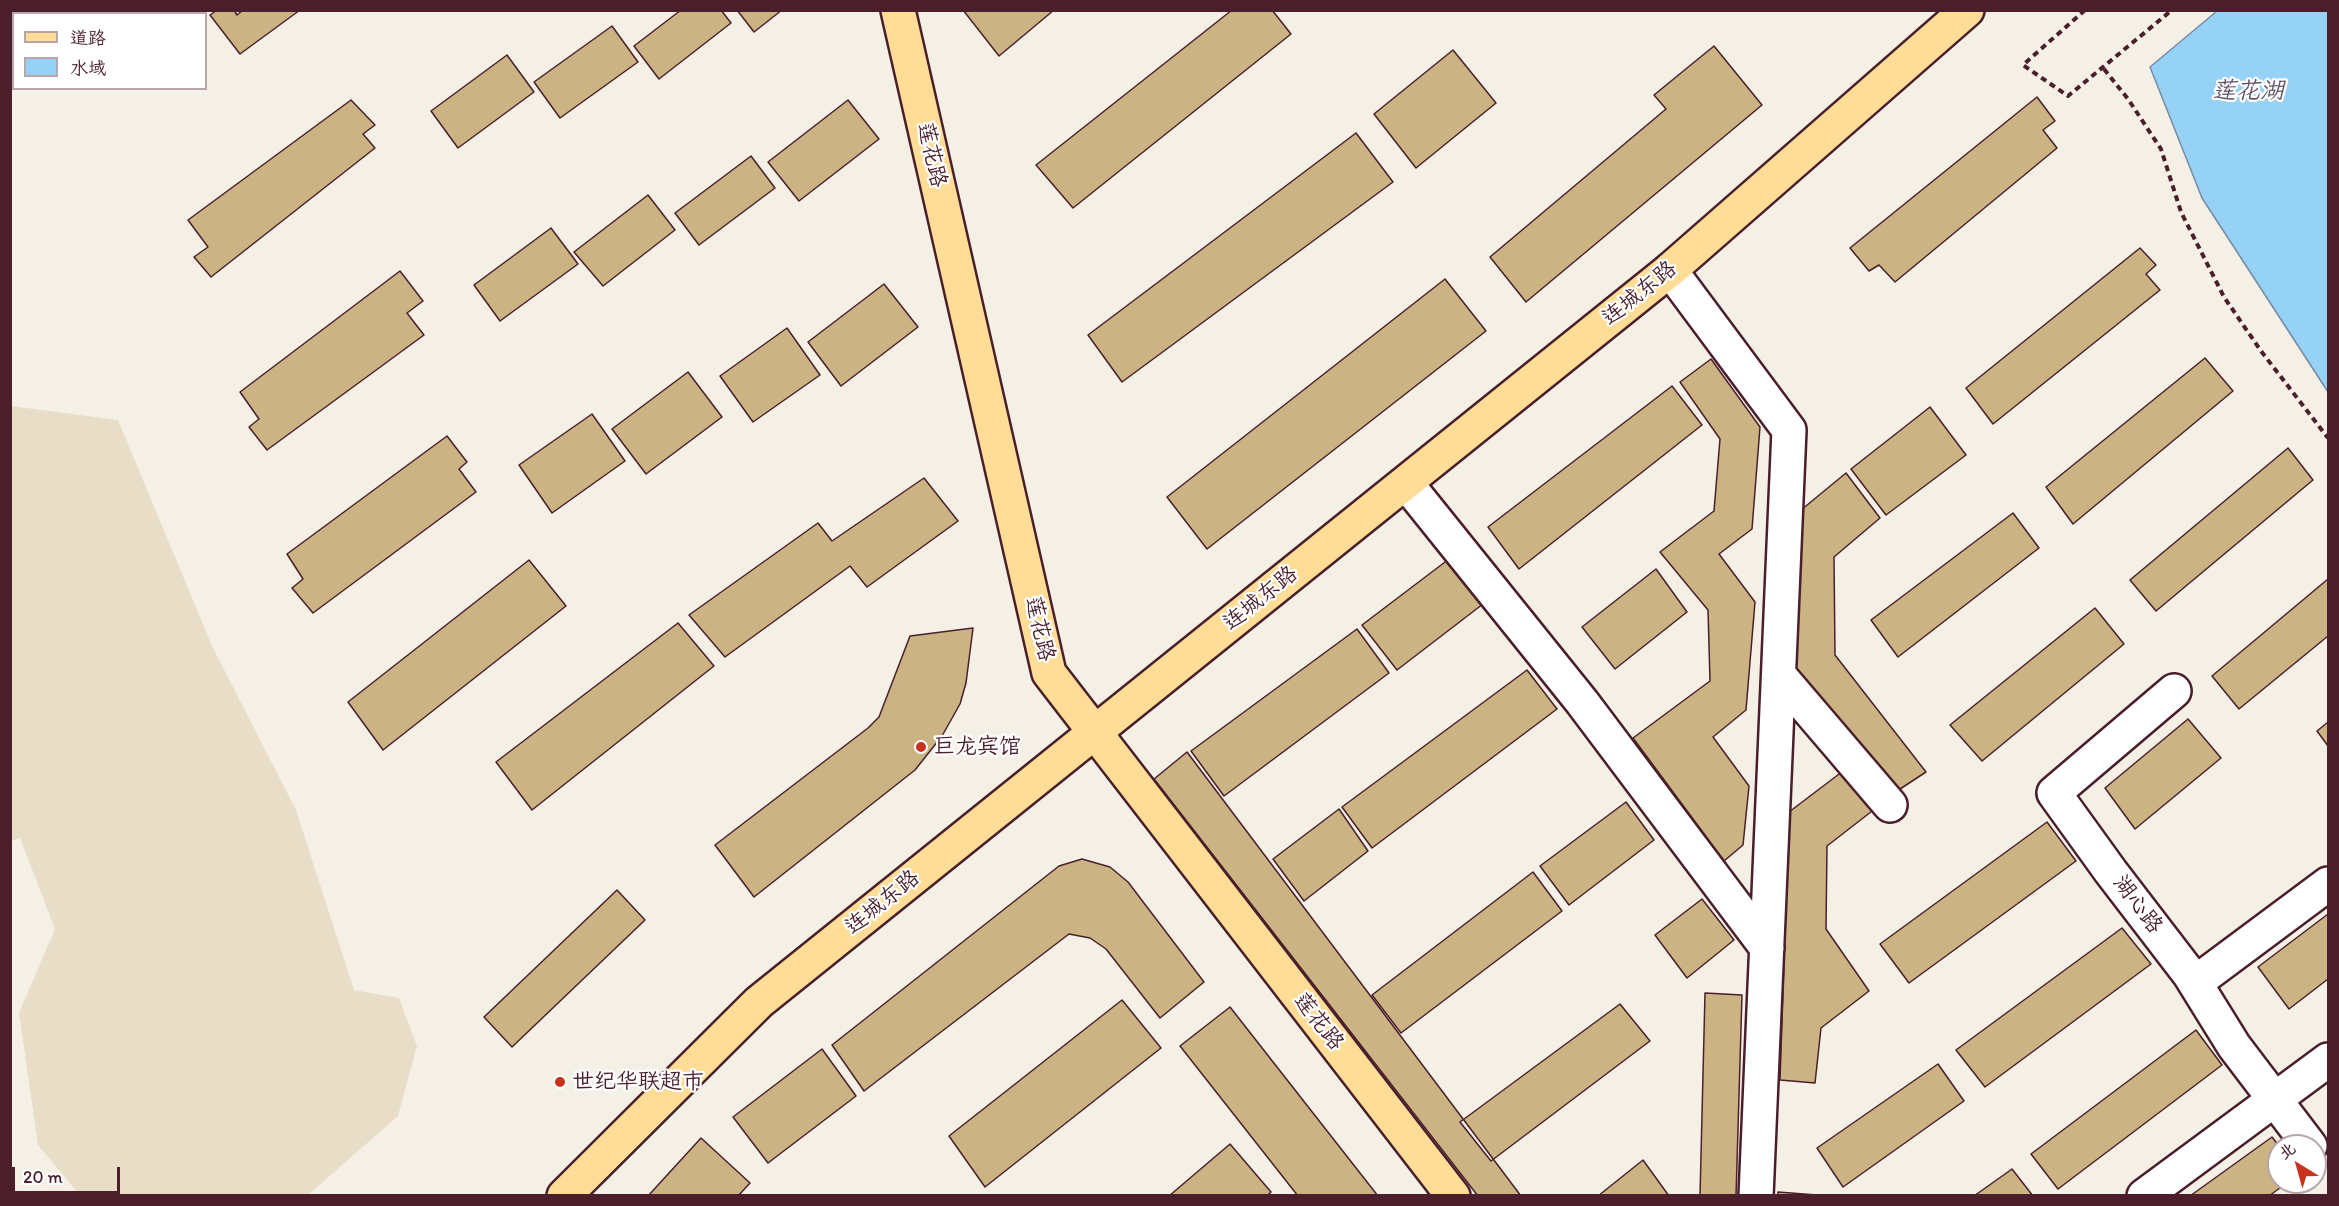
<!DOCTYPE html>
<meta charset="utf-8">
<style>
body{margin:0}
#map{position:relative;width:2339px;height:1206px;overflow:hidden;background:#f5f0e6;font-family:Itim,"LXGW WenKai TC",sans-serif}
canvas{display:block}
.frame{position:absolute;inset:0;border:12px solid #4a1f2b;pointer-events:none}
.legend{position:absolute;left:12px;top:12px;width:195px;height:78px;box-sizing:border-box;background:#fff;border:2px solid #b7a5aa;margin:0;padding:8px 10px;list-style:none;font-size:18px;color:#4a1f2b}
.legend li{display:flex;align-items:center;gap:12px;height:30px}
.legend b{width:30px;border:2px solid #b7a5aa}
.north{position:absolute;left:2267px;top:1134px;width:60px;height:60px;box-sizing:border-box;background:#fff;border:2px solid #b7a5aa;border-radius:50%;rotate:323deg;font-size:16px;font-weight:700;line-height:24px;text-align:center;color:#4a1f2b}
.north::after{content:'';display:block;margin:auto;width:21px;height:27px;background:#c8321e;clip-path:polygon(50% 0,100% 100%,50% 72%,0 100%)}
.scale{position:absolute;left:12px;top:1167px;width:108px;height:27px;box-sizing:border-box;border:3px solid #4a1f2b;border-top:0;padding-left:8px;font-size:18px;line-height:21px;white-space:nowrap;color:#4a1f2b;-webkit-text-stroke:4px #fff;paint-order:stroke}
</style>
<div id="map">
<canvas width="2339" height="1206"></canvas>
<div class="frame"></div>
<ul class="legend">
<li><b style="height:8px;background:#ffdd96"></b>道路</li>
<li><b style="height:16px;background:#95d2f6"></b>水域</li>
</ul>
<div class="north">北</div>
<div class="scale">20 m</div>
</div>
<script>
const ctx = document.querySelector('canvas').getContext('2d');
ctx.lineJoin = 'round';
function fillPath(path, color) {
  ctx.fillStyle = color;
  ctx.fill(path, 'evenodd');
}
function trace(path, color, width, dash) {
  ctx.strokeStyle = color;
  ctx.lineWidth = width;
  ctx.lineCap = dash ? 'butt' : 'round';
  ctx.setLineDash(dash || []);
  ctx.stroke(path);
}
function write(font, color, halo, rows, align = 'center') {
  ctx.font = font + ' Itim,"LXGW WenKai TC",sans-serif';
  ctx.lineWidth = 4.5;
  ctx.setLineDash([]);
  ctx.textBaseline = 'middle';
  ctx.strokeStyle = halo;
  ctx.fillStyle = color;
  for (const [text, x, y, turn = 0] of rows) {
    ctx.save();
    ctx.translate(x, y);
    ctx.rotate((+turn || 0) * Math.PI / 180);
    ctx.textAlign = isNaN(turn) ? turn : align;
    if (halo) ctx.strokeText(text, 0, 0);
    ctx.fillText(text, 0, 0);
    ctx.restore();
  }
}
fillPath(new Path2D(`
 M11 406 118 420 212 646 296 810 354 990 399 998 417 1046 398 1116 308 1195H80L38 1145 19 1013 55 929 20 838 11 841Z`), '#e8dec8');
const water = new Path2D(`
 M2217 11H2328V392L2202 198 2150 67Z`);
fillPath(water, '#95d2f6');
trace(water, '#778aa5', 1.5);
const building = new Path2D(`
 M217 10H234L237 15 243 10H300L240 54 210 15Z
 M681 10H721L731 23 659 79 634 46Z
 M737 10H782L754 32Z
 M963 10H1054L999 56Z
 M1232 10H1272L1291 34 1073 208 1036 165Z
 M612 26 638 62 560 118 534 82Z
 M1714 46 1762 105 1526 302 1490 257 1666 109 1654 95Z
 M1453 50 1496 103 1416 168 1374 114Z
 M507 55 534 92 458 148 431 111Z
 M2037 97 2055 121 2043 130 2057 148 1895 282 1879 265 1869 271 1850 248Z
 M351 100 375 125 363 134 375 148 211 277 194 257 208 247 188 220Z
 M848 100 879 139 799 201 768 162Z
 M1356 133 1393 182 1122 382 1088 335Z
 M751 156 775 188 699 245 675 213Z
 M648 195 675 230 603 286 574 252Z
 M551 228 578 264 500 321 474 285Z
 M2140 248 2156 265 2146 274 2160 290 1993 424 1966 388Z
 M400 271 423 301 407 313 424 335 267 450 249 427 259 419 240 392Z
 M1445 279 1486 331 1207 549 1167 497Z
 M884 284 918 327 841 386 808 342Z
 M787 328 820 375 753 422 720 376Z
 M2205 358 2233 391 2073 524 2046 487Z
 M1711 359 1760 427 1752 529 1719 554 1755 602 1746 710 1713 737 1749 786 1743 845 1724 861 1633 738 1710 681 1708 610 1660 552 1714 511 1720 439 1680 382Z
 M688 372 722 417 646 474 612 429Z
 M1672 386 1702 425 1519 569 1488 527Z
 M1930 407 1966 455 1886 515 1851 469Z
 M592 414 625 461 552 513 519 465Z
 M447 436 467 462 459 469 476 492 313 613 292 588 303 579 287 554Z
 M2288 448 2313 480 2156 611 2130 580Z
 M1846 473 1880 518 1834 557 1835 655 1926 772 1894 793 1788 667 1795 515Z
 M924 478 958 521 867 587 850 566 725 657 689 615 818 523 832 541Z
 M2013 513 2039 548 1898 657 1871 620Z
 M1449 559 1483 604 1397 670 1362 625Z
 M529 560 566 606 383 750 348 702Z
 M1656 569 1687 612 1615 669 1582 627Z
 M2328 579V636L2239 709 2212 676Z
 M2095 608 2124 644 1982 761 1950 725Z
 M678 623 714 666 532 810 496 762Z
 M973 628 966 683 960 704 942 736 915 770 754 897 715 845 868 728 879 717 910 636Z
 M1357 629 1389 673 1224 796 1191 751Z
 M1527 670 1557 709 1372 848 1342 807Z
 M2188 719 2221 758 2135 829 2105 788Z
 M2328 722V746L2317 731Z
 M1187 752 1521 1196H1478L1154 779Z
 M1847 768 1876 808 1827 846 1826 929 1869 991 1821 1028 1815 1083 1780 1080 1789 812Z
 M1626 802 1654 840 1569 905 1540 866Z
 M1339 809 1368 851 1304 901 1273 859Z
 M2047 822 2076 861 1909 983 1880 944Z
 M1082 859 1110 867 1128 882 1204 982 1160 1018 1106 949 1090 938 1069 934 864 1091 832 1045 1059 866Z
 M1533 872 1562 911 1401 1033 1372 995Z
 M617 890 645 920 512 1047 484 1017Z
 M1702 899 1734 940 1687 978 1655 935Z
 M2328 914V979L2289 1009 2258 967Z
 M2122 928 2151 964 1985 1087 1956 1050Z
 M1705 993 1742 995 1736 1196H1700Z
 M1122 1000 1161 1048 985 1187 949 1136Z
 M1620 1004 1650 1041 1491 1161 1460 1122Z
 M1230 1007 1378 1196H1298L1180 1046Z
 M2196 1030 2222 1065 2058 1189 2031 1154Z
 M822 1049 856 1096 768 1163 733 1117Z
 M1938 1064 1964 1101 1843 1187 1817 1148Z
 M2272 1137 2279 1146V1182H2288L2269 1196H2190Z
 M701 1138 750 1183 738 1196H648Z
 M1230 1144 1271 1192 1267 1196H1169Z
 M1643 1160 1669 1196H1598Z
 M2012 1169 2033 1196H1974Z
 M1778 1192 1817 1195 1778 1196Z`);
fillPath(building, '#cbb383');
trace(building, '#4a1f2b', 1.5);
const minor = new Path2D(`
 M1670 270 1789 430 1756 1196
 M1406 483 1582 702 1767 948
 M1779 675 1890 805
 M2174 691 2054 793 2111 872 2190 975 2234 1046 2310 1146
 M2195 983 2328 884
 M2144 1196 2328 1060`);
const major = new Path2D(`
 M898 10 1049 673 1453 1196
 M564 1196 759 1002 1670 270 1967 10`);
trace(minor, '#4a1f2b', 38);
trace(major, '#4a1f2b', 38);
trace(new Path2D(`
 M2085 10 2023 65 2068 96 2172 10
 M2104 69 2128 99 2161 149 2181 212 2224 297 2261 351 2328 438`), '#4a1f2b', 4, [6, 4.5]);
trace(minor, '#fff', 33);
trace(major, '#ffdd96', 33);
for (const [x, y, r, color] of [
 [921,747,6,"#c8321e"],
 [560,1082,6,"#c8321e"]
]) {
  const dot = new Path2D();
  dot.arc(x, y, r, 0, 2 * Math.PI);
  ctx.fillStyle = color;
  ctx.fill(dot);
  trace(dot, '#fff', 2);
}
write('22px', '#4a1f2b', '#fff', [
 ["莲花路",931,155,77],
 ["连城东路",1640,294,-39],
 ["连城东路",1261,599,-39],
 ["莲花路",1039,629,77],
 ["连城东路",883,903,-39],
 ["湖心路",2137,905,53],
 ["莲花路",1318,1022,52]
]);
write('22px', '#4a1f2b', '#fff', [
 ["巨龙宾馆",933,747],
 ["世纪华联超市",572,1082]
], 'left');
write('italic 24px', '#605568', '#fff', [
 ["莲花湖",2248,92]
]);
</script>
